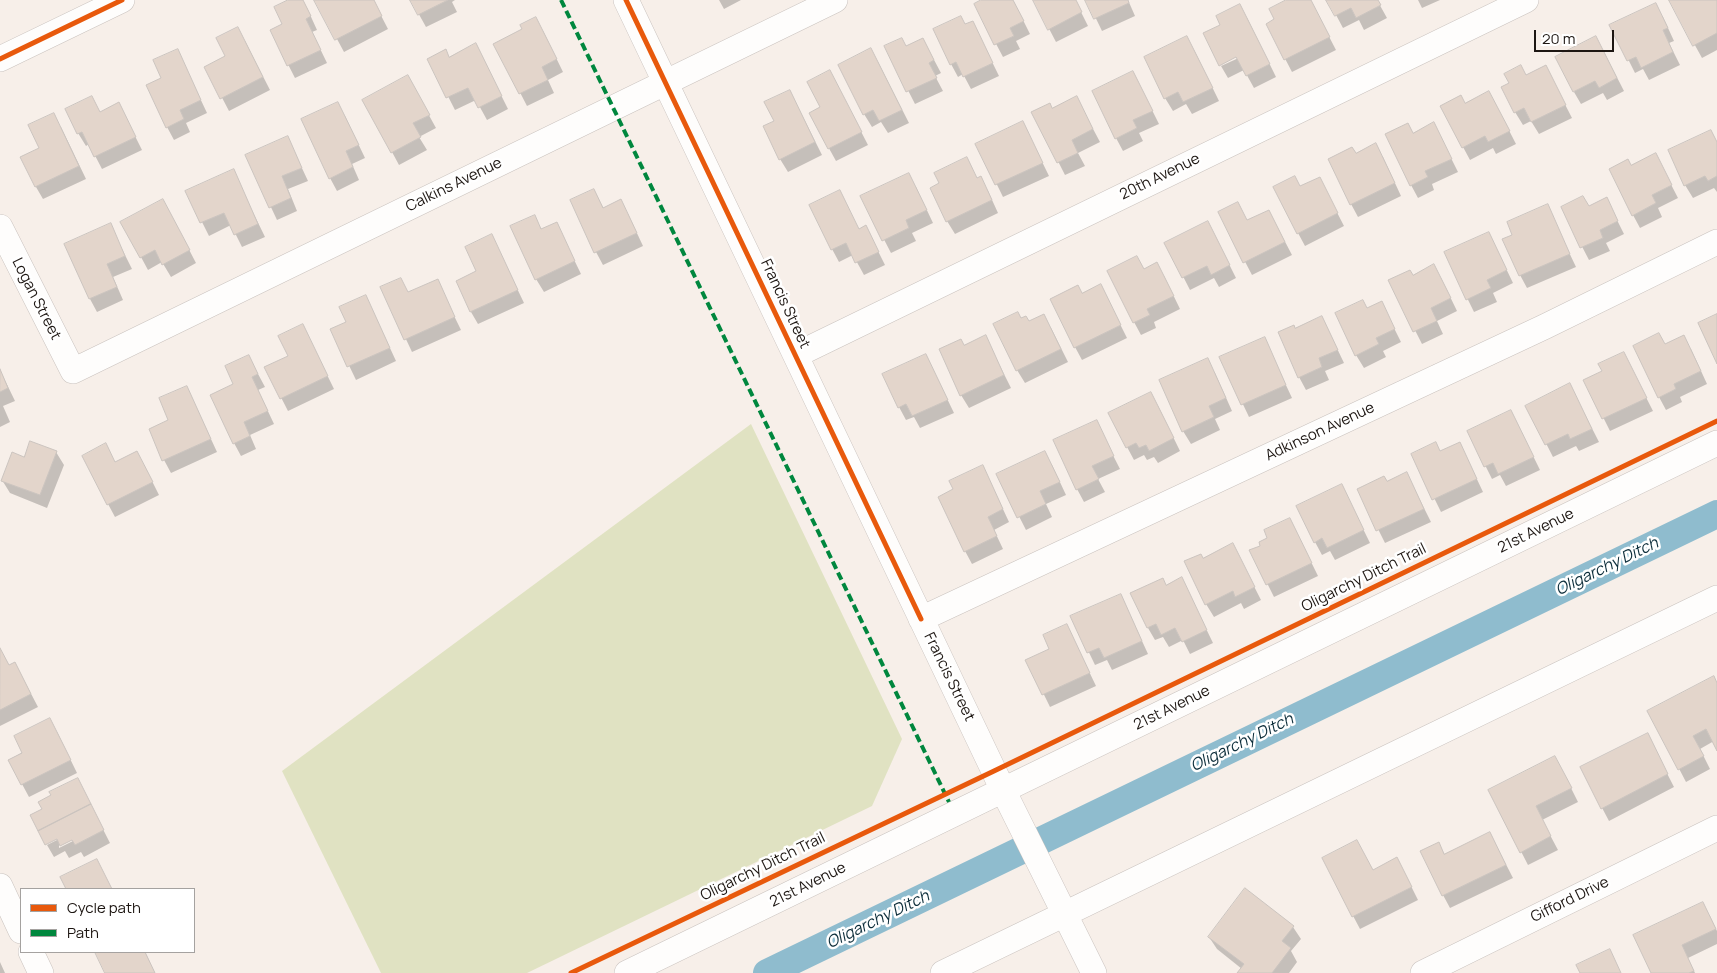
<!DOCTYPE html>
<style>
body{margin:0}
#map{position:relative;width:1717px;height:973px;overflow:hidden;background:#f7efe9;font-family:Manrope,sans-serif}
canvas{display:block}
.legend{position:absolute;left:20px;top:888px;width:175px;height:65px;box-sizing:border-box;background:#fff;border:1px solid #a5a2a0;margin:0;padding:6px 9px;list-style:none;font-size:15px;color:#1d1612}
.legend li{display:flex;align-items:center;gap:10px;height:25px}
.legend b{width:25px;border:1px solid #a5a2a0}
.scale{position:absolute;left:1534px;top:30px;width:80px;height:22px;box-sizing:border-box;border:2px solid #1d1612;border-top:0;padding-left:6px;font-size:15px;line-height:18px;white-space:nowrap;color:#1d1612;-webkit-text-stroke:4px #fff;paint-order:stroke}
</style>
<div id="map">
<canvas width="1717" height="973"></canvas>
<ul class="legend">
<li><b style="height:6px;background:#e8590c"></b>Cycle path</li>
<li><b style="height:6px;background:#00873e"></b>Path</li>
</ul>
<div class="scale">20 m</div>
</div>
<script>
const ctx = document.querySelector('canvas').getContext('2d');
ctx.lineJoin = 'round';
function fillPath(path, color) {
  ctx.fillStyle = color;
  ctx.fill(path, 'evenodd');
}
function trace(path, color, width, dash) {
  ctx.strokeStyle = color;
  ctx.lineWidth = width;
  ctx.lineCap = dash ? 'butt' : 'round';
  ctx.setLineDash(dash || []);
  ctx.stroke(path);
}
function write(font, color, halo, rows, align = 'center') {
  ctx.font = font + ' Manrope,sans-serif';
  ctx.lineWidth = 5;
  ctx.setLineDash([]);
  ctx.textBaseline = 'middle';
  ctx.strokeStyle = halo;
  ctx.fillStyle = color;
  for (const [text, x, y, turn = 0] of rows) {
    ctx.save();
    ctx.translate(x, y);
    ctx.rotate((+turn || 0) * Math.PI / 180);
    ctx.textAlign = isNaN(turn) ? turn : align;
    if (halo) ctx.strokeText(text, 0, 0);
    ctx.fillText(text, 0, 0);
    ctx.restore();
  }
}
fillPath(new Path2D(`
 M751 424 902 739 872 806 527 973H381L282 771Z`), '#e0e2c2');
fillPath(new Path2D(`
 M291 0H302L307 8 317 30 312 32 327 63 295 78 271 31 284 25Z
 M316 0H373L388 29 344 52Z
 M411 0H455L452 2 457 12 426 27Z
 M719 0H741L724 9Z
 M983 0H1013L1030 34 1016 41 1020 49 1003 57 975 4Z
 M1034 0H1075L1088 26 1056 42Z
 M1087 0H1128L1135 16 1102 31Z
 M1289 0H1310L1336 50 1292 72 1267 24 1275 20Z
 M1328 0H1377L1387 18 1364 30 1359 20 1343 28Z
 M1418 0H1440L1422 8Z
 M1670 0H1717V50L1702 58Z
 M1663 17 1674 41 1669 43 1680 65 1649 80 1643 69 1635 73 1611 25Z
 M1247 18 1276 77 1254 88 1244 70 1228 78 1221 66 1243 56 1242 53Z
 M973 23 999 76 971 89 963 74 958 77 951 64 965 26Z
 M524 30 543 31 563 72 548 80 554 93 527 106 495 44Z
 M923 39 941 73 935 76 943 91 915 104 886 47H906Z
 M245 41 270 90 229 111 206 67 227 56Z
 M476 45 508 109 487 120 476 100 455 110 429 59 449 58Z
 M1194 50 1219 101 1192 114 1186 104 1173 111 1165 98Z
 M1603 50 1624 91 1607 100 1603 93 1581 104 1574 92Z
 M878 62 909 123 888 133 881 122 872 127 864 114Z
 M184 64 207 113 186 123 190 132 174 140 167 127 162 79Z
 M1133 72 1159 124 1139 133 1143 141 1123 151 1116 138Z
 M1526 76 1552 79 1572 118 1539 134 1531 121 1523 125 1515 112Z
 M837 85 868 145 836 161 810 114 822 108Z
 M415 90 436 128 419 137 427 150 399 165 392 152Z
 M790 91 822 155 788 172 780 159 775 122Z
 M1465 104 1496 105 1516 144 1496 154 1493 148 1470 160 1463 147Z
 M1083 110 1100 142 1078 153 1085 166 1065 175 1033 112Z
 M100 113 125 116 142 150 102 169 89 144 86 146 78 133Z
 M345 116 365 158 352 164 359 180 337 191 330 178Z
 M1434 124 1458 172 1432 184 1434 190 1418 198 1411 185Z
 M61 127 86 179 43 199 36 187 41 148Z
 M1029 135 1049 176 1003 197 977 144Z
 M1717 142V192L1714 188 1693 198 1685 185Z
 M294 151 308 181 288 189 297 211 277 220 247 156Z
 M1355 155 1383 157 1401 196 1358 217 1351 204Z
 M1662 167 1678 198 1658 208 1662 217 1640 228 1633 215Z
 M233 171 265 237 242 247 231 225 209 236 187 192Z
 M977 180 988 191 998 213 955 234 947 221Z
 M916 187 933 223 912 233 916 241 891 253 862 197Z
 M1301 188 1326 191 1344 226 1305 246 1298 233Z
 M594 190 604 209 628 214 643 246 603 265 596 252Z
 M1547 206 1576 267 1527 288 1520 275 1514 236Z
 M1562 208H1589L1613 212 1624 234 1606 243 1610 251 1589 260Z
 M1269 211 1292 255 1252 275 1219 212 1247 222Z
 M170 213 196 263 171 277 162 262 148 270 122 222Z
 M534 216 542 230 563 237 581 274 544 292 536 279Z
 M110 225 132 269 113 277 123 300 97 312 90 299 66 244Z
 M866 227 885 265 864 275 853 255 839 262 832 249Z
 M1489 233 1513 283 1493 293 1497 302 1474 312 1445 253Z
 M492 236 524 303 478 324 471 312 478 272Z
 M1215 236 1236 278 1219 287 1214 278 1190 290 1166 243Z
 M1144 270 1164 276 1180 309 1154 322 1156 328 1141 335 1134 322Z
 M1441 278 1457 311 1437 321 1443 334 1422 344 1390 281Z
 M437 281 461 330 412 352 382 288 409 294Z
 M1082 294 1107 298 1127 338 1082 360 1075 347Z
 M372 309 396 361 356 380 332 330Z
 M1388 316 1401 342 1383 351 1386 357 1364 368 1356 355Z
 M1322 317 1344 363 1325 371 1329 380 1306 390 1299 377 1295 330Z
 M1021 320 1051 328 1068 362 1025 383 1017 370Z
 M309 338 334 389 288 411 266 368 290 356Z
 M1264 338 1292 398 1249 417 1221 358Z
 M1665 346 1691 349 1707 384 1680 397 1682 402 1666 410 1659 397Z
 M964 347 992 350 1011 388 969 408 961 395Z
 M1624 354 1653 411 1610 431 1585 381 1603 372Z
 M926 355 954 413 920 428 914 417 906 420 899 407Z
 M249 357 265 387 258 390 274 424 250 435 256 449 241 456 234 443Z
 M0 370 15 401 3 406 10 422 0 427Z
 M1215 373 1232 411 1215 419 1220 430 1191 444 1183 431Z
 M1570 385 1599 442 1579 451 1576 446 1553 457 1527 406Z
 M187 387 217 452 171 473 164 460 170 421Z
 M1158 406 1180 451 1158 463 1154 457 1147 460 1144 455 1134 460 1127 447Z
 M1511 411 1540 470 1506 486 1500 475 1492 479 1468 431Z
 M1096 422 1120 469 1098 479 1105 492 1084 502 1077 489Z
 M56 452 64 465 47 508 10 493 2 480 25 458Z
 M1441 452 1466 456 1483 492 1441 512 1413 455Z
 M115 463 144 465 159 495 115 517 108 504Z
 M1052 465 1066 495 1046 504 1052 517 1026 530 998 475Z
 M1407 474 1431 522 1385 543 1358 489 1386 483Z
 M989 479 1009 522 994 530 1003 549 972 564 965 551Z
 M1342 486 1370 543 1335 560 1330 551 1322 555 1315 542Z
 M1290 519 1318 576 1274 597 1251 551 1262 546Z
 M1233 545 1261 600 1244 609 1241 603 1214 617 1206 604 1203 559Z
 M1182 579 1213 643 1190 654 1183 640 1169 647 1163 637 1155 640 1148 628 1166 586Z
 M1121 595 1148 654 1112 670 1107 660 1095 665 1072 617Z
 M1073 638 1096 686 1050 707 1027 660Z
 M0 651 9 666 15 663 38 707 0 726Z
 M1717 685V748L1714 741 1700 749 1710 769 1686 782 1649 711Z
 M57 732 77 773 29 797 9 760Z
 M1654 748 1674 787 1609 821 1581 768Z
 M1562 770 1578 802 1542 820 1558 850 1528 865 1490 791Z
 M84 792 110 843 84 857 81 852 69 858 65 851 54 857 47 845 63 837 44 809ZM77 836 79 838 59 848V845Z
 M1490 833 1513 878 1450 908 1443 895 1439 844 1445 855Z
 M1323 859 1373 871 1404 872 1418 900 1360 929Z
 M1710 916 1717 931V944L1688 958 1695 973H1652Z
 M1293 927 1301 939 1291 951 1297 962 1289 973H1239L1242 969 1217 949 1209 937Z
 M97 952H145L155 973H106Z
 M0 962 5 973H0Z`), '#0003');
trace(new Path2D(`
 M767 973 1717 514`), '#8fbcce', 28);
const building = new Path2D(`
 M288 0H303L311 16 306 19 321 50 287 66 270 30 282 24 274 7Z
 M314 0H374L382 16 335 40Z
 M410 0H448L418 15Z
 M981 0H1013L1024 21 1010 28 1014 36 994 45 974 4Z
 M1033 0H1076L1082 12 1048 30Z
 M1085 0H1128L1129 3 1094 19Z
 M1286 0H1311L1330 37 1284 60 1266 24 1274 19 1269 9Z
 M1326 0H1378L1381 5 1356 18 1351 8 1335 16Z
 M1669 0H1717V33L1693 46Z
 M1656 3 1668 28 1663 30 1673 52 1641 68 1636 57 1627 61 1609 25Z
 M1240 4 1270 64 1246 76 1236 57 1219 66 1203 33 1220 25 1216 16Z
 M961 16 965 24 973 21 993 63 963 77 956 62 950 65 933 29Z
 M536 17 557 59 542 67 548 80 519 94 493 44 522 29 520 25Z
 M238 27 263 77 220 99 204 67 225 56 216 38Z
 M1187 36 1213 88 1183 102 1178 92 1164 99 1144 57Z
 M1596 36 1617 78 1599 88 1595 81 1573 92 1555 57Z
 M902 38 906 46 923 38 934 60 929 63 937 78 906 92 884 46Z
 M476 43 502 96 478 108 468 88 446 98 427 59 446 49 449 57Z
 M871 48 902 110 879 121 873 110 863 115 838 65Z
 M178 49 201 100 180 110 184 119 166 128 146 85 161 78 153 60Z
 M1521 65 1526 75 1546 65 1566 105 1531 122 1524 108 1514 113 1501 87 1509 83 1504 74Z
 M830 70 862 132 828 149 809 113 820 107 807 82Z
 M1133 71 1153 111 1133 120 1137 128 1115 139 1092 91Z
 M408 75 430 115 413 123 421 137 391 153 362 100Z
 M790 90 815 142 779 160 763 126 774 121 764 102Z
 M1489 91 1510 131 1488 142 1485 136 1462 148 1440 106 1461 95 1465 103Z
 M92 96 100 112 119 102 136 137 94 157 82 132 77 134 65 109Z
 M1077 96 1093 129 1072 140 1078 153 1057 163 1031 112 1050 103 1052 108Z
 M338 102 359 145 346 151 353 167 329 179 301 119Z
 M54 113 79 166 35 187 20 157 39 148 28 125Z
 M1023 121 1043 163 995 185 975 144Z
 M1434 122 1452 159 1425 171 1428 177 1410 186 1385 134 1408 123 1413 133Z
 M1711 130 1717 142V176L1708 181 1705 176 1684 186 1668 150Z
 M288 136 302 168 282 176 291 198 269 208 245 155Z
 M1376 143 1395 183 1350 205 1328 159 1352 147 1356 153Z
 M1656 153 1672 185 1652 195 1656 203 1632 216 1609 169 1628 159 1631 165Z
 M967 157 977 178 981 176 992 200 946 222 930 188 939 183 934 173Z
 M234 169 258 224 234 235 224 213 200 223 185 191Z
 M909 173 927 210 906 220 909 228 882 241 860 196Z
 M1295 176 1300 186 1320 177 1338 213 1297 234 1273 187Z
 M594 189 603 208 621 199 637 233 594 253 570 200Z
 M840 190 859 229 866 225 879 252 855 263 846 243 831 250 809 205Z
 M1583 196 1589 206 1607 197 1618 221 1600 230 1603 238 1580 248 1561 207Z
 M163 199 190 250 162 265 155 250 140 258 120 222Z
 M1238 202 1247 220 1269 210 1285 242 1243 263 1218 212Z
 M1548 204 1570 254 1519 276 1502 239 1512 235 1507 222Z
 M535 215 541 229 557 222 575 261 535 280 510 226Z
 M1208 221 1230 265 1211 275 1207 266 1182 278 1164 243Z
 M111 223 125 256 107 264 117 287 89 299 64 244Z
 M1489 232 1507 270 1487 280 1491 288 1466 300 1444 252Z
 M492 234 518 290 470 312 456 281 476 271 465 247Z
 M1137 256 1144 269 1157 262 1174 296 1147 309 1150 315 1133 323 1107 271Z
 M1434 264 1451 298 1431 308 1437 321 1413 332 1388 280 1410 270 1413 275Z
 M401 278 408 292 438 279 455 317 404 340 380 287Z
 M1101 284 1121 325 1074 348 1050 299 1078 285 1082 293Z
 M366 295 390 348 347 367 330 329 346 322 339 307Z
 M1363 300 1367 308 1382 301 1395 329 1376 338 1379 344 1355 356 1335 313Z
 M1018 312 1021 318 1026 316 1029 321 1044 314 1061 349 1016 371 993 324Z
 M1717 314V364L1698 323Z
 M1322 316 1338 350 1319 358 1322 367 1298 378 1278 332 1294 325 1295 328Z
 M303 324 328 376 280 399 264 367 288 356 278 336Z
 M1659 333 1665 344 1684 335 1701 371 1674 384 1676 389 1658 398 1633 346Z
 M986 335 1004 375 960 396 939 349 961 339 964 345Z
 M1265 337 1286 385 1241 405 1219 357Z
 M1624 352 1647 398 1602 419 1583 380 1602 371 1598 364Z
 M926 354 948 400 912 416 906 404 898 408 882 374Z
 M249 355 258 374 252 377 268 411 244 422 250 436 233 444 210 395 233 384 225 366Z
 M1208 358 1226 398 1209 406 1214 417 1182 432 1159 380Z
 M0 369 8 388 0 392Z
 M1570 383 1592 429 1570 439 1568 434 1545 445 1525 406Z
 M187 386 211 439 162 461 149 429 168 420 159 398Z
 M1151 392 1174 438 1149 451 1146 445 1139 448 1136 443 1126 448 1108 413Z
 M1511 410 1534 457 1498 474 1493 463 1484 467 1467 431Z
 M1097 420 1114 456 1092 466 1099 479 1076 490 1053 440Z
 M30 441 57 451 40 495 1 481 12 452 24 457Z
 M1436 442 1440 451 1460 442 1477 479 1432 500 1411 454Z
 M106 443 115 462 137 451 153 482 107 505 82 456Z
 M1045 451 1060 482 1040 491 1046 504 1017 518 996 474Z
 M983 465 1003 509 988 517 997 536 964 552 938 497 953 489 949 481Z
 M1407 472 1424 509 1376 531 1357 489 1384 476 1387 481Z
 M1342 484 1364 530 1327 548 1322 538 1314 543 1296 506Z
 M1290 518 1312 563 1266 585 1249 550 1260 546 1259 542 1267 538 1264 530Z
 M1233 543 1255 587 1235 597 1233 591 1205 605 1184 561 1201 554 1203 558Z
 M1182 577 1207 630 1182 642 1175 628 1161 635 1156 624 1147 628 1130 593 1163 578 1166 585Z
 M1121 594 1142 641 1104 658 1099 648 1087 653 1070 616Z
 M1067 624 1090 673 1042 695 1025 660 1049 649 1043 635Z
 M0 648 9 665 15 662 31 694 0 710Z
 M1714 676 1717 683V751L1706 729 1693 736 1704 756 1678 770 1647 711Z
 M50 718 71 760 21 785 8 760 22 753 14 736Z
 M1648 733 1668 774 1601 809 1580 767Z
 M1555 756 1572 788 1536 806 1551 836 1520 853 1488 790Z
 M78 778 91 804 38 831 30 815 42 809 38 802 51 795 49 792Z
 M91 804 104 830 75 845 72 840 60 846 57 839 45 845 38 831Z
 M1490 832 1506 865 1442 896 1420 851 1439 842 1444 854Z
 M1357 840 1373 870 1397 857 1412 887 1352 917 1322 858Z
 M97 859 112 889H66L60 877Z
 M1245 888 1294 926 1282 941 1291 948 1272 973H1237L1244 964 1208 937Z
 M1703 902 1716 929 1682 945 1694 971 1689 973H1651L1633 935Z
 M1610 949 1621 973H1580L1576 965Z
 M95 952H145L155 973H105Z`);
fillPath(building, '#e3d5cb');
trace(building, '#cbc4bf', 1);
const minor = new Path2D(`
 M626 0 1003 790 1094 973
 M0 59 122 0
 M0 227 73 371 835 0
 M796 355 1526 0
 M921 619 1544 327 1717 242
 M0 886 21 931
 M31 952 41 973
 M627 973 1717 443
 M943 973 1717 598
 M1423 973 1717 828`);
trace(minor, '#c9c2be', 26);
trace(minor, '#fefdfc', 25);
trace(new Path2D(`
 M561 0 949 802`), '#00873e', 4, [8, 4]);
trace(new Path2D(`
 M626 0 921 619
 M0 59 122 0
 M571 973 994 771 1717 421`), '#e8590c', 5);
write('15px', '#1d1612', '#fff', [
 ["20th Avenue",1160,177,-26],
 ["Calkins Avenue",454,185,-26],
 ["Logan Street",36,299,63],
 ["Francis Street",785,304,65],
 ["Adkinson Avenue",1320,432,-25],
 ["21st Avenue",1536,531,-26],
 ["Oligarchy Ditch Trail",1364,578,-26],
 ["Francis Street",949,677,64],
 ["21st Avenue",1172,708,-26],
 ["Oligarchy Ditch Trail",763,867,-26],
 ["21st Avenue",808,885,-26],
 ["Gifford Drive",1570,900,-26]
]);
write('italic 16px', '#0c2d3a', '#fff', [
 ["Oligarchy Ditch",1607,567,-26],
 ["Oligarchy Ditch",1242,743,-26],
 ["Oligarchy Ditch",878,920,-26]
]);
</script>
